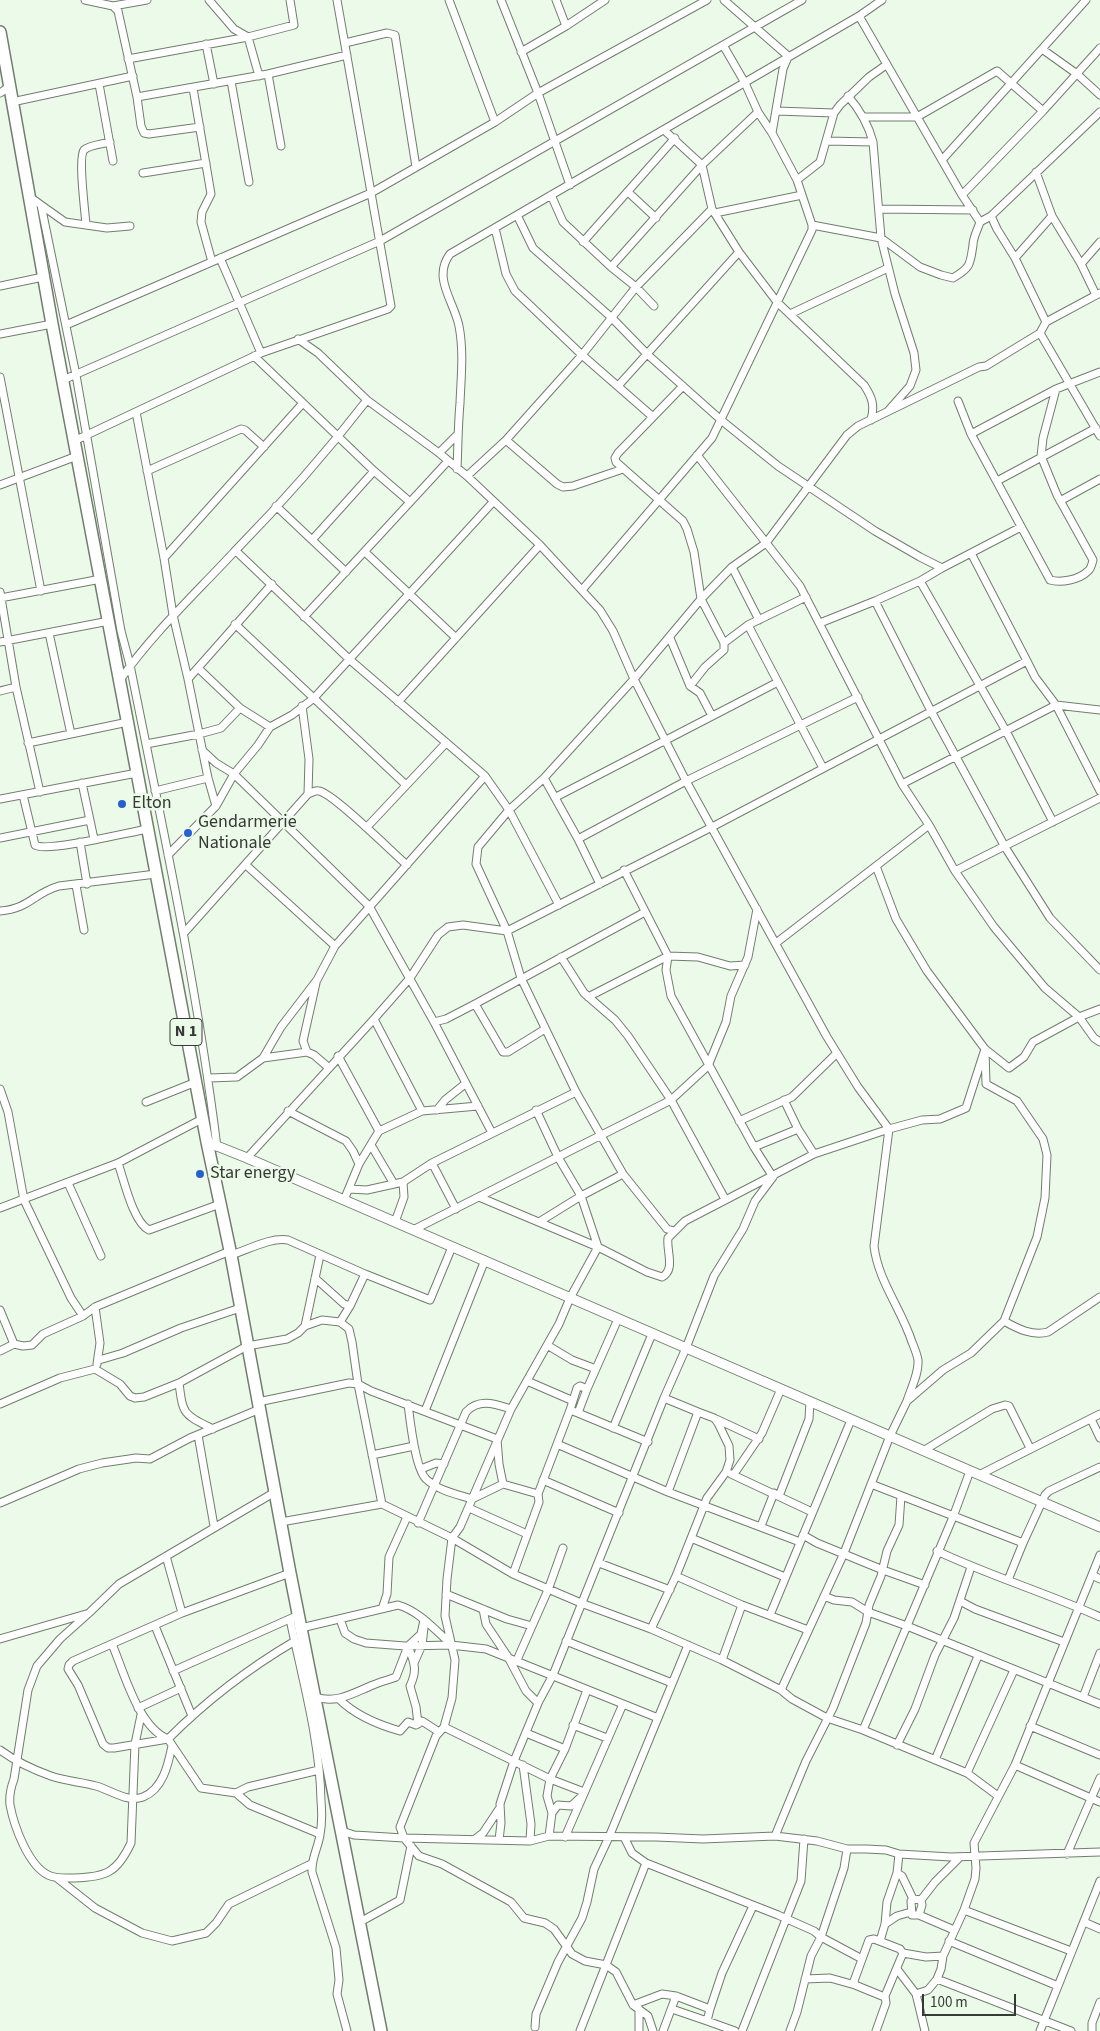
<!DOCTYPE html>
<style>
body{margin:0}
#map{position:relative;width:1100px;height:2031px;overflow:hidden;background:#ecfae9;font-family:"Source Sans 3",sans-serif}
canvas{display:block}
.scale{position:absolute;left:922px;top:1994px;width:94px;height:22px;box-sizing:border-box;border:2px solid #353a34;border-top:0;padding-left:6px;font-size:15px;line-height:18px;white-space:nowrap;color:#353a34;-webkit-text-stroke:4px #ecfae9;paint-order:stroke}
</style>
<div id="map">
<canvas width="1100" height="2031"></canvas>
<div class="scale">100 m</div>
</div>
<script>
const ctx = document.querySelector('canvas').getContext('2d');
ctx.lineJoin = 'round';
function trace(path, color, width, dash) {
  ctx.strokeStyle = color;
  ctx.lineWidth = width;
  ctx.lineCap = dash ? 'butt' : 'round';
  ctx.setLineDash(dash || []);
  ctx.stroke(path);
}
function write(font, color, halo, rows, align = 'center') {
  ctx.font = font + ' "Source Sans 3",sans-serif';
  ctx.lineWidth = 5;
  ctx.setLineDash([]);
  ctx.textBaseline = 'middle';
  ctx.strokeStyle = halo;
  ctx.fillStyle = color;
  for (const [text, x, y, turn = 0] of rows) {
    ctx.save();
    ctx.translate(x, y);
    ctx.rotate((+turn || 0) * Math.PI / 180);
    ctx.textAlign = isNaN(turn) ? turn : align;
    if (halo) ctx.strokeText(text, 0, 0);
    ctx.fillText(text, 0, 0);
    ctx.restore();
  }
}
const minor = new Path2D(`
 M85 0 113 6 118 11 137 97 141 126 144 133 149 134 200 127
 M209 0 234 29 248 37 259 76
 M449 0 495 122
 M501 0 538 93 570 185
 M556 0 566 26
 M724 0 788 56
 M113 6 147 0
 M859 16 962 195 980 222 991 216 1100 112
 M345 43 387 33 395 35 416 167
 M206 44 214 84
 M1042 49 1077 74 1100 95
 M521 52 566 26 605 0
 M128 59 248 37 294 25 290 0
 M268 74 281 146
 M231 81 249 182
 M99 84 113 161
 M193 88 211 194 202 212 201 222 212 262
 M0 93 9 87
 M848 96C860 110 868 123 873 142L881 238 895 294 914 353 916 370 910 386 888 411
 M137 97 268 74 347 55
 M12 102 133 76
 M776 111 834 113
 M865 117H917L997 71 1043 111
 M664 130 702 165 712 209 739 252 777 302 864 385C872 397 875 405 871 420
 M772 133 783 69 788 57
 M827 141 873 142
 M942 160 1086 0
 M1036 172 1052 216 1081 264 1096 295
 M143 173 206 163
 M797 180 820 162 834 113 840 105 869 77 886 65
 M628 192 656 218
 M551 195 563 222 611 267 636 287 654 306
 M962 195 1043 111 1100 48
 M30 197 41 205 76 375 121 631 130 665C162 825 197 985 217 1147
 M41 205 65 222 107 228 130 226
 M879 209 973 210
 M715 213 802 195
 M517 215 533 248 612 318 647 354 721 420 778 466 875 531 920 557 942 568 971 553 1027 661
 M991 216 997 229 1015 258 1046 322
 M86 224C85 212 78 157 84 150 89 145 103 144 110 142
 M812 225 881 238 920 267 941 275 953 278C971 267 970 265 973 245 973 237 978 229 980 222
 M495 228 506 274 515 291 582 355 653 417
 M583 242 675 138
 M220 258 261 353
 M1015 258 1052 216
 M1081 264 1100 242
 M611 267 702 165 758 112
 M0 286 43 277
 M790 314 888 268
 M66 325 371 193 495 122 538 93 707 0
 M1040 333 1100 436
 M0 334 52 324
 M298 339 318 353 367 400 439 453 467 476 540 545 600 610 613 631 634 679 686 781 827 1037 858 1087 889 1129 874 1246C878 1281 901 1308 912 1342 914 1347 917 1354 918 1360 919 1374 911 1388 907 1401
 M254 356 374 471 410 502
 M0 377 41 591
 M63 380 380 241 802 0
 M618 386 739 252
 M683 386 618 453 615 458 616 462 683 521 687 529 694 552 701 599 724 643V650L705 667 690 686
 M958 401 971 434 1050 580C1061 583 1079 580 1088 571 1091 569 1092 564 1093 560L1057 495 1041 456 1043 438 1056 389
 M136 412 164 558 173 615 188 679
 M971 434 1056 389 1100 372
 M506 440 557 484 563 487 573 486 623 469
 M74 441 261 353 388 309 391 306 337 0
 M439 453 458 434
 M697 455 800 586 902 784 929 825 955 871 994 927 1045 988 1079 1017 1094 1038 1100 1042
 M457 469C458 447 458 425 460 403 461 378 464 352 459 326 454 301 432 278 450 254L859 16 882 0
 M147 471 241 429 245 430 264 447
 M467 476 506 440 582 355 636 287 712 209
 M997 481 1096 428
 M0 485 77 456
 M1060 501 1100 479
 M276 506 346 572
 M312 540 374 471
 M236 551 349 659 485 776 509 810 559 905
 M365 552 456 638
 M971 553 1021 527
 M164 558 303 403
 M732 567 759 620
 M920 581 1006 731 1053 822
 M582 590 712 438 812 230V225L797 180 772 133 758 112 745 83 723 45
 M0 592 16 687 40 792
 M0 598 101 579
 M875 601 920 581 942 568
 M304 617 448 461
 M820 623 875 601 931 711 1005 847 1050 918 1100 970
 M235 624 406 785
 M748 625 823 768
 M49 633 71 734
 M670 638 690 686 700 693 712 716
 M0 642 109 621
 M724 643 748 625 806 597
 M198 668 240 708 270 727 292 715 314 698 493 502
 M120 680C153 633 195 594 234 552 281 504 326 453 367 400
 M0 691 16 687
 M398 702 540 545
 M302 706 309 759 308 794
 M28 743 128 722
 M146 744 199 734 221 728 240 708
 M202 750 216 763 234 774 369 906 434 1022 446 1019 475 1004 645 912
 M544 778 578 839 600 884
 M82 783 94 839
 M902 784 1056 705 1100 710
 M155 791 208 778
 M23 795 35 845C47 853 129 832 148 829
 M556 797 778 682
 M0 799 137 773
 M216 806 208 778 188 679 272 584
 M929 825 876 866 896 919 927 971 985 1049 986 1084 1017 1101 1043 1139 1047 1155 1045 1198 1037 1237 1004 1321
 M367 827 446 743
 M0 838 90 820
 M578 839 686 781 858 697
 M80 842 87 884
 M168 855 216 806 234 774 258 745 270 727
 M246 865 335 946
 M624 870 668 956 666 970 671 996 754 1147 773 1177
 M955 871 1100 798
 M76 885 84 930
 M0 911C29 909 34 893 59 886L156 874
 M184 933 308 794C311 793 315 790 319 791 333 793 393 853 407 865
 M776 943 876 866
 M561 957 584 993 615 1020 628 1036 671 1100 725 1199
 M316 983 303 1041 307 1052 314 1055 328 1067
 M588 997 668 956 698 957 730 966 745 965
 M475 1004 503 1052H508L545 1029
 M374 1019 422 1111
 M434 1022 492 1133
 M338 1056 379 1131
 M263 1058 307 1052
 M209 1078 237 1077 263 1058 281 1027 317 980 335 946 485 776
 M0 1089 8 1112 24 1200 71 1298 83 1316
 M146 1102 196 1082
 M437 1110 445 1100 465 1084
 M536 1110 558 1157 581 1196 598 1247 570 1298 559 1324 511 1409 460 1527 452 1538 447 1579 445 1616 455 1660 452 1698 444 1727 436 1736 400 1827 404 1838 530 1841 549 1836 656 1837 703 1839 775 1836 817 1841 847 1849H866L886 1850 899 1854 951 1857 1100 1852
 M288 1111 346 1141 353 1151 359 1164
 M739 1121 792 1097 837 1053
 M798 1129 814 1154
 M371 1145 394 1184
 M754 1147 798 1129 784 1100
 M247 1158 374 1019 410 978 438 935 448 927 463 925 507 931 712 827 1027 661 1035 677 1056 705 1100 791
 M118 1163C124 1180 133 1222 149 1230L220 1204
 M432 1163 456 1209
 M68 1183 101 1256
 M349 1189 367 1190 403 1182 432 1163 576 1092
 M479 1197 598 1247 647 1272 662 1277C676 1270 666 1250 668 1238L685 1221 814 1154 889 1129 922 1120 940 1119 966 1108 985 1049 1009 1068 1024 1057 1033 1042 1079 1017 1100 1009
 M344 1200 359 1164 379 1131 422 1111 478 1106
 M0 1208 118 1163 202 1119
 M395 1222 404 1197 403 1182
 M539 1222 581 1196 623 1174
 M413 1230 671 1100 708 1066 726 1022 731 996 748 957 757 909
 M674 1231 667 1229 623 1174 576 1092 521 978 507 931 476 864 478 847 509 810 544 778 634 679 701 599 732 567 766 543 847 435 858 426 979 367 986 366 1040 333 1046 322 1100 293
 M231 1255C248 1250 270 1237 288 1240L365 1274 430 1300 452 1247
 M365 1274 350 1306 340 1322 349 1329 352 1342 358 1384 382 1504
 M315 1278 344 1304 350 1306
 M95 1307 100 1343 97 1364
 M0 1310 14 1344 23 1346 32 1345 43 1334 83 1316 95 1307 230 1251
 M305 1326 320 1255
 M547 1345 572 1360 596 1369
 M0 1351 14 1344
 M99 1360 123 1353 181 1328 240 1308
 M527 1381 571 1400
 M179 1383C183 1415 183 1414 213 1429
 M580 1386 587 1389 578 1413 570 1410 577 1388Z
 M587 1389 618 1319
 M258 1402 349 1383 358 1384 371 1391 497 1439 499 1464 503 1484
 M0 1404 60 1378 95 1369 120 1384 130 1396 135 1398 144 1397 179 1383 247 1346 287 1339 298 1333 305 1326 322 1320 340 1322
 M408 1404C410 1420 415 1468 426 1479 439 1491 456 1494 472 1499L503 1484 538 1494
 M425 1411 485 1260
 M578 1413 648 1442
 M716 1419 759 1439
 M1091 1419 1100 1438
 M613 1428 652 1334
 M198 1435 214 1526
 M557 1444 668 1492 698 1412 664 1398
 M923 1451 992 1409 1005 1405 1009 1406 1030 1448
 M372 1455 414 1446
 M421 1469 436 1463 444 1464
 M731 1474 812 1512
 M734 1474 762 1433 781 1389
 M979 1475 1100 1414
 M543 1480 619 1513
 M871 1484 1023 1543
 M668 1492 800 1542
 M779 1496 809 1419 810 1401
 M0 1503 79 1469 102 1463 136 1458 150 1459 190 1438 260 1409
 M469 1508 527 1534
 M281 1522 382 1504 452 1538 513 1574 581 1603 651 1629 722 1660 781 1690 792 1699 827 1718 863 1730 967 1773 998 1796
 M418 1523 466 1412C479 1398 495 1404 511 1409
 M761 1526 774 1493
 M803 1535 817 1543 883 1570 925 1585
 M691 1538 785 1577
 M937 1551C990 1576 1047 1593 1100 1617
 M166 1556 182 1613
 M599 1563 670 1590
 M290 1573 182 1613 73 1661 69 1665 68 1669 78 1685 103 1744 108 1748H114L168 1739 201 1788 236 1793 248 1787 319 1770
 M513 1574 539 1502 538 1494 570 1410
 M1092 1575 1100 1579
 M676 1576 742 1605 808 1630
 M1008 1580 1023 1543 1045 1495 1049 1491 1100 1467
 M446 1594 507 1619 532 1626
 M824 1596 834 1600 852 1602 868 1612 907 1626 1100 1704
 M960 1601 975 1609 1064 1642
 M382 1609 387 1594 389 1557 407 1517
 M483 1609 486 1624 508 1657 526 1691 538 1703
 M770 1615 851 1420
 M290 1619C302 1678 320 1740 321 1801 322 1812 322 1824 320 1835 318 1848 311 1859 312 1872L336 1948 339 1980 337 1994 347 2031
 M340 1619 345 1633 354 1639 366 1643 405 1646 451 1645 486 1649 658 1718
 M155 1626 192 1716
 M301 1628 398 1605C419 1611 435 1630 451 1644
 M651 1629 676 1576 707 1498 726 1472 730 1460 729 1446 718 1423 714 1418 698 1412
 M0 1639 86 1614
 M566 1641 672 1683
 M112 1644C124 1672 138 1727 168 1739 205 1702 249 1668 295 1641
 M408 1646C414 1662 418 1670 410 1686L416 1707 418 1724
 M517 1660 548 1590 563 1548
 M722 1660 742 1605
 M414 1663 422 1645 424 1628
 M173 1671 294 1617
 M781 1690 844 1553 890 1436 907 1401 943 1370 971 1353 1004 1321C1018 1329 1032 1336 1048 1332L1100 1297
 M315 1697C337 1704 353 1693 373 1685 380 1682 388 1680 396 1677L408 1646 421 1634 424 1620
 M1083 1697 1100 1653
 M339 1699C355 1715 379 1725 400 1731L408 1722 416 1725 422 1721 439 1732
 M138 1708 181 1688
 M141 1715 135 1744 131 1843C117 1873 106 1877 74 1878 65 1878 56 1879 48 1875 28 1865 14 1826 10 1805 9 1796 11 1787 14 1779L28 1690 37 1666 60 1639 89 1613 119 1584 275 1492
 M573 1725 607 1738
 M1030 1726 1100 1755
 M444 1727 550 1779 584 1792
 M863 1730 953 1517 970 1471
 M526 1733 565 1749
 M897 1745 915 1709 935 1655 954 1618 971 1567
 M0 1750C15 1761 34 1770 51 1776 65 1781 81 1782 96 1786 111 1790 127 1803 143 1797 163 1789 168 1765 172 1746
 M935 1760 978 1656
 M523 1765 531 1824 530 1841
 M1015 1765 1100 1802
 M967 1773 1014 1670
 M236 1793 250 1805 320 1834
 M583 1795 571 1806 558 1805 552 1813 547 1796 550 1779 565 1749 587 1690
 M342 1831 354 1835 404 1838 419 1856 442 1864 511 1902 524 1918 545 1923 554 1929 572 1954 585 1961 606 1965 616 1972 633 2005 648 2016 653 2031
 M549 1836 552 1813
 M775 1836 806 1761 833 1708 866 1623 869 1605 881 1576 887 1551 899 1525 901 1496
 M565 1837 623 1704
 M624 1837 632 1853 646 1863 778 1915 814 1931 821 1937 862 1959
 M475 1839 483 1833 499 1809
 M499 1840 501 1823 500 1804 514 1761 539 1701 553 1675 664 1398 686 1348 714 1276 743 1229 755 1201 773 1177
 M1067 1854 1100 1778
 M897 1873 902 1876 913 1899
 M57 1878 95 1908 142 1933 172 1941 206 1933 216 1923 229 1904 311 1864
 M921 1900 913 1899 911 1901 912 1915H919L922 1905 921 1900 935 1882 960 1857
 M964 1910 1071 1951
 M919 1915 954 1930
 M360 1922 400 1900 411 1846
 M1084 1922 1100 1929
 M885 1924 897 1916 911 1912
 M874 1939 900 1949 903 1953 885 1996H882L855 1985 854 1981 869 1940Z
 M880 1941 885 1924 887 1902 897 1873 899 1854
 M949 1941 1058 1986
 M903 1953 926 1957 943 1956
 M897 1969 916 1994 925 2031
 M805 1979 830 1978 855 1985
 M937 1979 1071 2031
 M916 1994 928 1990 937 1979 941 1969 943 1956 964 1910 975 1879 976 1868 974 1843 1015 1765 1100 1555
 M633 2005 662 1994 676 1996
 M710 2009 722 1973 753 1906
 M707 2021 735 2031
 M535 2027 536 2014 558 1962 582 1918 587 1902 594 1869 609 1837 688 1645
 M580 2031 646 1863
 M639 2031V2009
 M663 2031 676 1996 710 2009 707 2021 672 2009
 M742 2031 801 1881 804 1839
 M790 2031 797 2012 811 1956 821 1937 844 1868 847 1849
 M876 2031 886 2003 885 1996
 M1040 2031 1100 1881
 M1092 2031V2023L1100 2002`);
const tertiary = new Path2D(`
 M207 1142 247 1158 1100 1527`);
const trunk = new Path2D(`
 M0 32 52 324 207 1142 231 1255 290 1573 381 2031`);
trace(minor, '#717e6e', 9);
trace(tertiary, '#717e6e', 11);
trace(trunk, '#717e6e', 14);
trace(minor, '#fff', 7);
trace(tertiary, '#fff', 9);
trace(trunk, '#fff', 11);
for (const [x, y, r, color] of [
 [122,804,5,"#2760cd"],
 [188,833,5,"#2760cd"],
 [200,1174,5,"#2760cd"]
]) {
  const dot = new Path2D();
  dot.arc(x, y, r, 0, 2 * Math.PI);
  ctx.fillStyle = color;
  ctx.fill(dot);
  trace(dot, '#ecfae9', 2);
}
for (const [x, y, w] of [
 [186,1032,32]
]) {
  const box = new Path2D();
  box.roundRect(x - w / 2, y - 13.5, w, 27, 4);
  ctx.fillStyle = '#ecfae9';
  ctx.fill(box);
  trace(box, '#353a34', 1);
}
write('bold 16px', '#353a34', null, [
 ["N 1",186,1032]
]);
write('18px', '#353a34', '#ecfae9', [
 ["Elton",132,804],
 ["Gendarmerie",198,823],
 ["Nationale",198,844],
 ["Star energy",210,1174]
], 'left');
</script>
